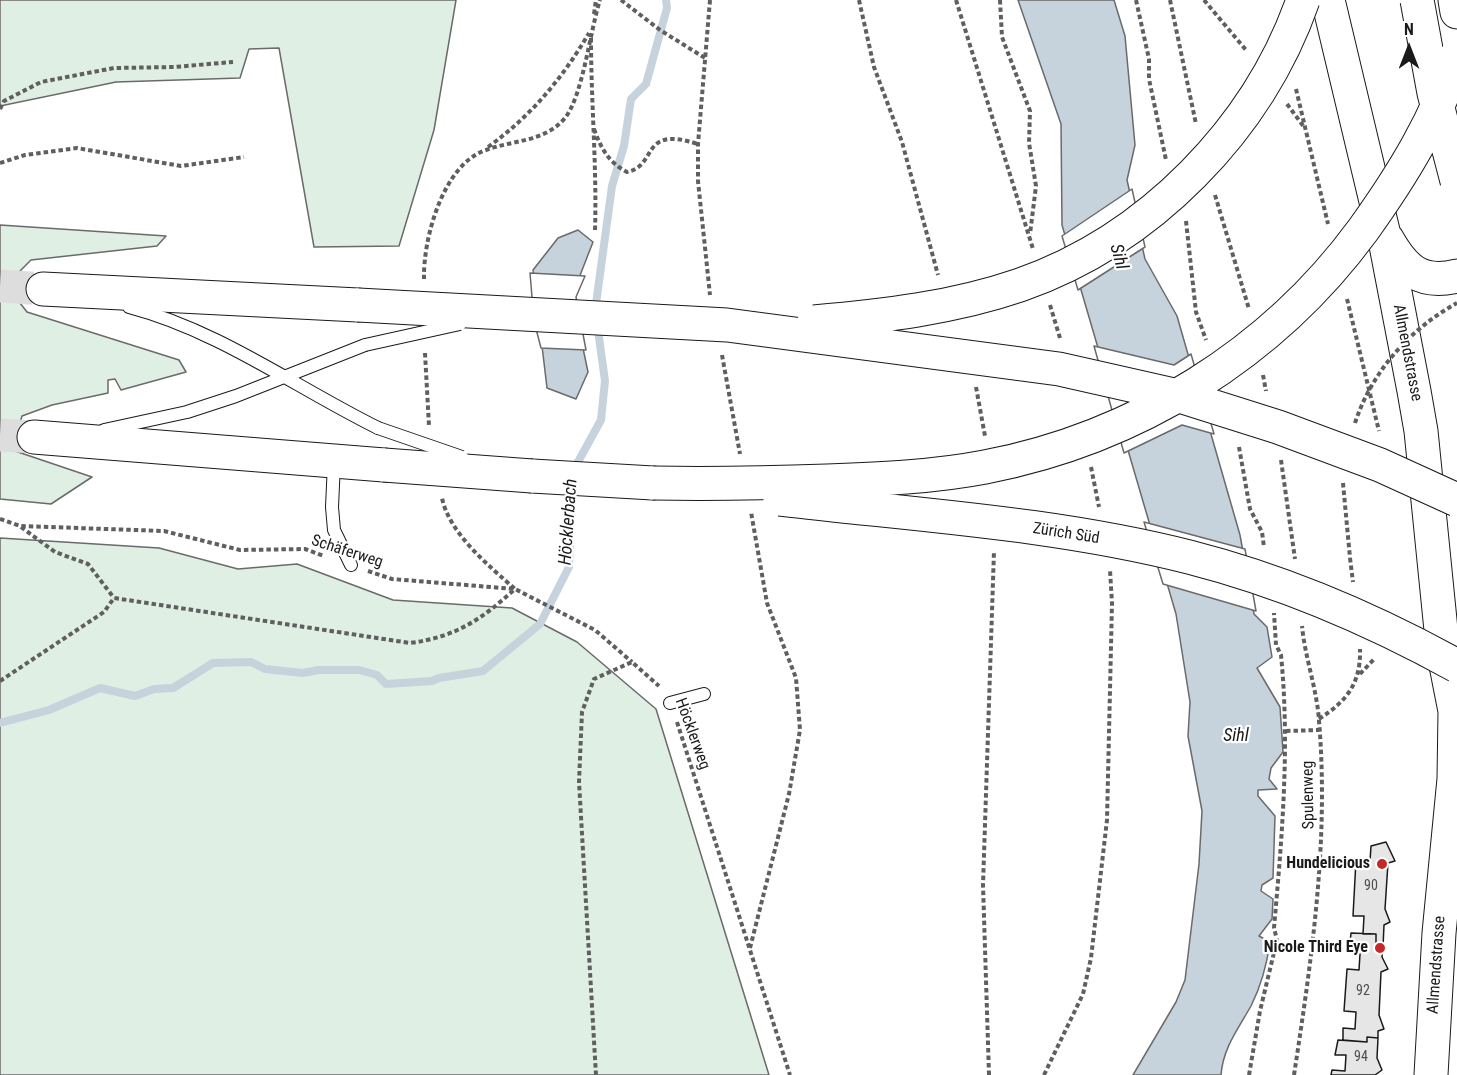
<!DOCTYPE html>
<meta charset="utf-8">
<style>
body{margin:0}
#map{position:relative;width:1457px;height:1075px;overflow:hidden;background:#fff;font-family:"Roboto Condensed",sans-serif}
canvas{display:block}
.north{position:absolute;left:1379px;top:18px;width:60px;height:60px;-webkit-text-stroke:4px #fff;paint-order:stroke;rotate:0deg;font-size:16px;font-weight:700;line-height:24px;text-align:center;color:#1a1a1a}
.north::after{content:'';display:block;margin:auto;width:21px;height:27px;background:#1a1a1a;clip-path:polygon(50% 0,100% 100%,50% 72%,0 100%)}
</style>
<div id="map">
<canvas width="1457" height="1075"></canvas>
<div class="north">N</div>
</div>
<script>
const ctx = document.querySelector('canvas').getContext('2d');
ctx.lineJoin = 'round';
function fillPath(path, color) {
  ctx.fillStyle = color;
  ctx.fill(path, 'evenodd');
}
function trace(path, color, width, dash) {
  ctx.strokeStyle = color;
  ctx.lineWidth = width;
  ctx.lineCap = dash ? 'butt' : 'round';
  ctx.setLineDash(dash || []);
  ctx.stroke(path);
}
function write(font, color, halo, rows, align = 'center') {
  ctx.font = font + ' "Roboto Condensed",sans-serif';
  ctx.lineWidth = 4.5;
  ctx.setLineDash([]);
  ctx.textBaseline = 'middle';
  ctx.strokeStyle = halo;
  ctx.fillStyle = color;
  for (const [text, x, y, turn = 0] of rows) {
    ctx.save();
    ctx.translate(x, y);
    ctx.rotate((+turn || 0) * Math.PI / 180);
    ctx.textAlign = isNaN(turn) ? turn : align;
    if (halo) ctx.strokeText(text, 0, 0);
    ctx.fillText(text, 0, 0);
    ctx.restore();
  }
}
const green = new Path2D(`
 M0 0H456L434 130 399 246 314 247 279 48 249 49 240 78 116 82 0 106Z
 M0 225 166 236 157 246 31 260 19 272 13 294 27 312 179 360 186 372 121 390 115 379 108 380V393L52 405 22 416 12 450 92 477 51 504 0 499Z
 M0 538 159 548 238 569 297 564 393 600 512 608 577 642 656 709 769 1075H0Z`);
fillPath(green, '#e0efe3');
trace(green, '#6a6a6a', 1.5);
const water = new Path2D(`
 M1018 0H1114L1125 36 1135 145 1127 180 1145 259 1177 316 1240 535 1254 614 1267 627 1272 657 1257 668 1280 707 1283 752 1271 768 1269 779 1277 789 1258 790V796L1275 816 1273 878 1262 885 1261 891 1273 899 1272 919 1259 936 1270 942C1267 964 1261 986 1251 1006 1238 1029 1223 1048 1221 1075H1133L1176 1002 1185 980 1199 864 1202 811 1188 736 1190 702 1176 614 1062 225 1061 124Z
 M578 230 593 242 572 296 588 372 576 399 547 388 533 270 558 238Z`);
fillPath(water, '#c6d2dc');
trace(water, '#6a6a6a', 1.5);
const pier = new Path2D(`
 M1132 189 1145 247 1078 290 1062 236Z
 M530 273 585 276 576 297 586 350 541 348 534 321Z
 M1094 346 1174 365 1191 354 1214 434 1182 425 1124 453Z
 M1144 522 1245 549 1256 611 1163 584Z`);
fillPath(pier, '#fff');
trace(pier, '#6a6a6a', 1.5);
trace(new Path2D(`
 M595 311 612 186 624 146 631 99 646 84 667 8 666 0
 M573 471 601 420 605 381 597 323
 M0 723 49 710 100 688 135 696 154 689 173 688 213 663 251 662 265 669 303 673 318 670H359L377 675 386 684 432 681 439 678 483 671 540 624 569 567 572 483`), '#c6d2dc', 8);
const building = new Path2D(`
 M1386 842 1395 861 1388 863 1385 909 1390 922 1384 925 1383 947H1376V934H1363L1364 916H1353L1356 860 1370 861 1371 846Z
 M1351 933 1376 934V947H1383L1382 957 1388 969 1381 972 1379 1015 1384 1029 1378 1031V1038L1367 1037V1042L1343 1040V1028L1355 1029 1356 1012 1344 1011 1347 969 1359 970 1360 954 1349 953Z
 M1367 1037 1378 1038 1377 1058 1382 1070 1375 1075H1331L1332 1070 1345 1071 1346 1055H1335L1338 1040 1367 1042Z`);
fillPath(building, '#e6e6e6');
trace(building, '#1a1a1a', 1.5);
trace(new Path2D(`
 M0 286 43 289
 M0 435 34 437`), '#ddd', 33, [33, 16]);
const service = new Path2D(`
 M129 307C220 331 295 387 378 428
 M104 430 187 412 236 396 365 345
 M334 463 332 507 334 530 351 565
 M670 703 704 694`);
const primary = new Path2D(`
 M1328 0 1384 235 1414 391 1421 431 1443 650 1455 711 1454 779 1439 933 1431 1075
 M1387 239C1404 269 1420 285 1457 276`);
const motorway = new Path2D(`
 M1455 0 1457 12
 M43 289 358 305
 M34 437 384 465
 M532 476 653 483`);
trace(service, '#1a1a1a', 14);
trace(primary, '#1a1a1a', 35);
trace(motorway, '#1a1a1a', 35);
trace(new Path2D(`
 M621 0 660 30 705 58
 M710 0 698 144V181L710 295
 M859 0 874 67 902 142 938 275
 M956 0 1033 249
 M1000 0 1002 37 1030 111 1029 143 1036 186 1030 234
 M1136 0 1149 59V79L1166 160
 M1170 0 1196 124
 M1204 0 1246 50
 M594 14 596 0
 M591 38C591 103 597 167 595 231
 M1296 89 1328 224
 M1287 104 1304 127
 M0 109 4 101 41 82 114 68 174 67 233 62
 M594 129C601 148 608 162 627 172 659 165 639 125 698 144
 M488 147C531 116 562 79 589 33
 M0 163 25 155 77 148 181 166 244 157
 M1215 195 1249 309
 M1186 221 1196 312 1206 340
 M424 279C423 239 443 164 486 150 513 140 545 142 565 118 583 95 590 31 600 0
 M1347 299 1379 431
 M1050 305 1060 338
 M425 353 429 426
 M722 355 740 454
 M1263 375 1266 391
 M976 387 985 436
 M1239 447 1250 509 1262 532 1264 547
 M1281 460 1295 559
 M1091 467 1099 507
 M0 519 20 526 164 531 240 550 305 549 324 556
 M21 527 55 552 88 564 114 598
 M1350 558 1353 582
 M368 571 392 579 515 589 595 630 632 662
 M1360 674 1375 658
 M0 681 104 612 114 598 410 643C456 637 482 619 515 589 489 566 449 533 442 498
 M1319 719C1347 701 1361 683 1360 649
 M677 722 790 1075
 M1286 731 1319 730
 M750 948 789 794 800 730 796 678 767 603 751 512
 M596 1075 579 782 582 712 594 679 632 662 659 686
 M989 1075 983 885 994 551
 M1044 1075 1083 994 1091 958 1107 820 1112 603 1110 570
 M1249 1075 1260 1011 1277 940 1274 928C1282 837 1290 746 1281 655L1276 645 1274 613
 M1294 1075C1312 957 1329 840 1319 721 1317 689 1305 658 1302 626`), '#5f5f5f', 4, [4.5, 3]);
trace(service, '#fff', 12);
trace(primary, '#fff', 33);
trace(motorway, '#fff', 33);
const serviceBridge = new Path2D(`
 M365 345 460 324
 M378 428 462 457`);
const motorwayBridge = new Path2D(`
 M1417 0 1434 93 1457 181
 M358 305 727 325 1059 369 1183 397 1278 427 1380 465 1457 500
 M814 322C883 316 953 308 1020 285 1149 240 1258 129 1303 0
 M384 465 532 476
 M653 483C711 484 769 483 827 481 880 479 933 477 985 467 1136 438 1272 354 1363 230 1401 177 1438 118 1457 55
 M780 499C916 515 1055 523 1189 557 1283 581 1372 619 1457 666`);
trace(serviceBridge, '#1a1a1a', 14, []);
trace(motorwayBridge, '#1a1a1a', 35, []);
trace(new Path2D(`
 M1355 423C1372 371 1410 329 1457 303
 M1343 483 1350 558`), '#5f5f5f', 4, [4.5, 3]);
trace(serviceBridge, '#fff', 12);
trace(motorwayBridge, '#fff', 33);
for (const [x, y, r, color] of [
 [1382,864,6,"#c62828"],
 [1380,948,6,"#c62828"]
]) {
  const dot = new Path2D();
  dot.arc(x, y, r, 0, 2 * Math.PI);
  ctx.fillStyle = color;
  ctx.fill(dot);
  trace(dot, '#fff', 2);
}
write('14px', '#4d4d4d', null, [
 ["90",1371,886],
 ["92",1363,991],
 ["94",1361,1057]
]);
write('16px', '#1a1a1a', '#fff', [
 ["Allmendstrasse",1407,353,79],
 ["Zürich Süd",1066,534,9],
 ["Schäferweg",347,552,18],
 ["Höcklerweg",692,734,70],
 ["Spulenweg",1309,795,-91],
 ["Allmendstrasse",1437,965,-86]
]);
write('bold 16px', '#1a1a1a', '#fff', [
 ["Hundelicious",1370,864],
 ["Nicole Third Eye",1368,948]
], 'right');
write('italic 18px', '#1a1a1a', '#fff', [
 ["Sihl",1118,257,75],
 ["Höcklerbach",569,522,-86],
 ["Sihl",1236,736]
]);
</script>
